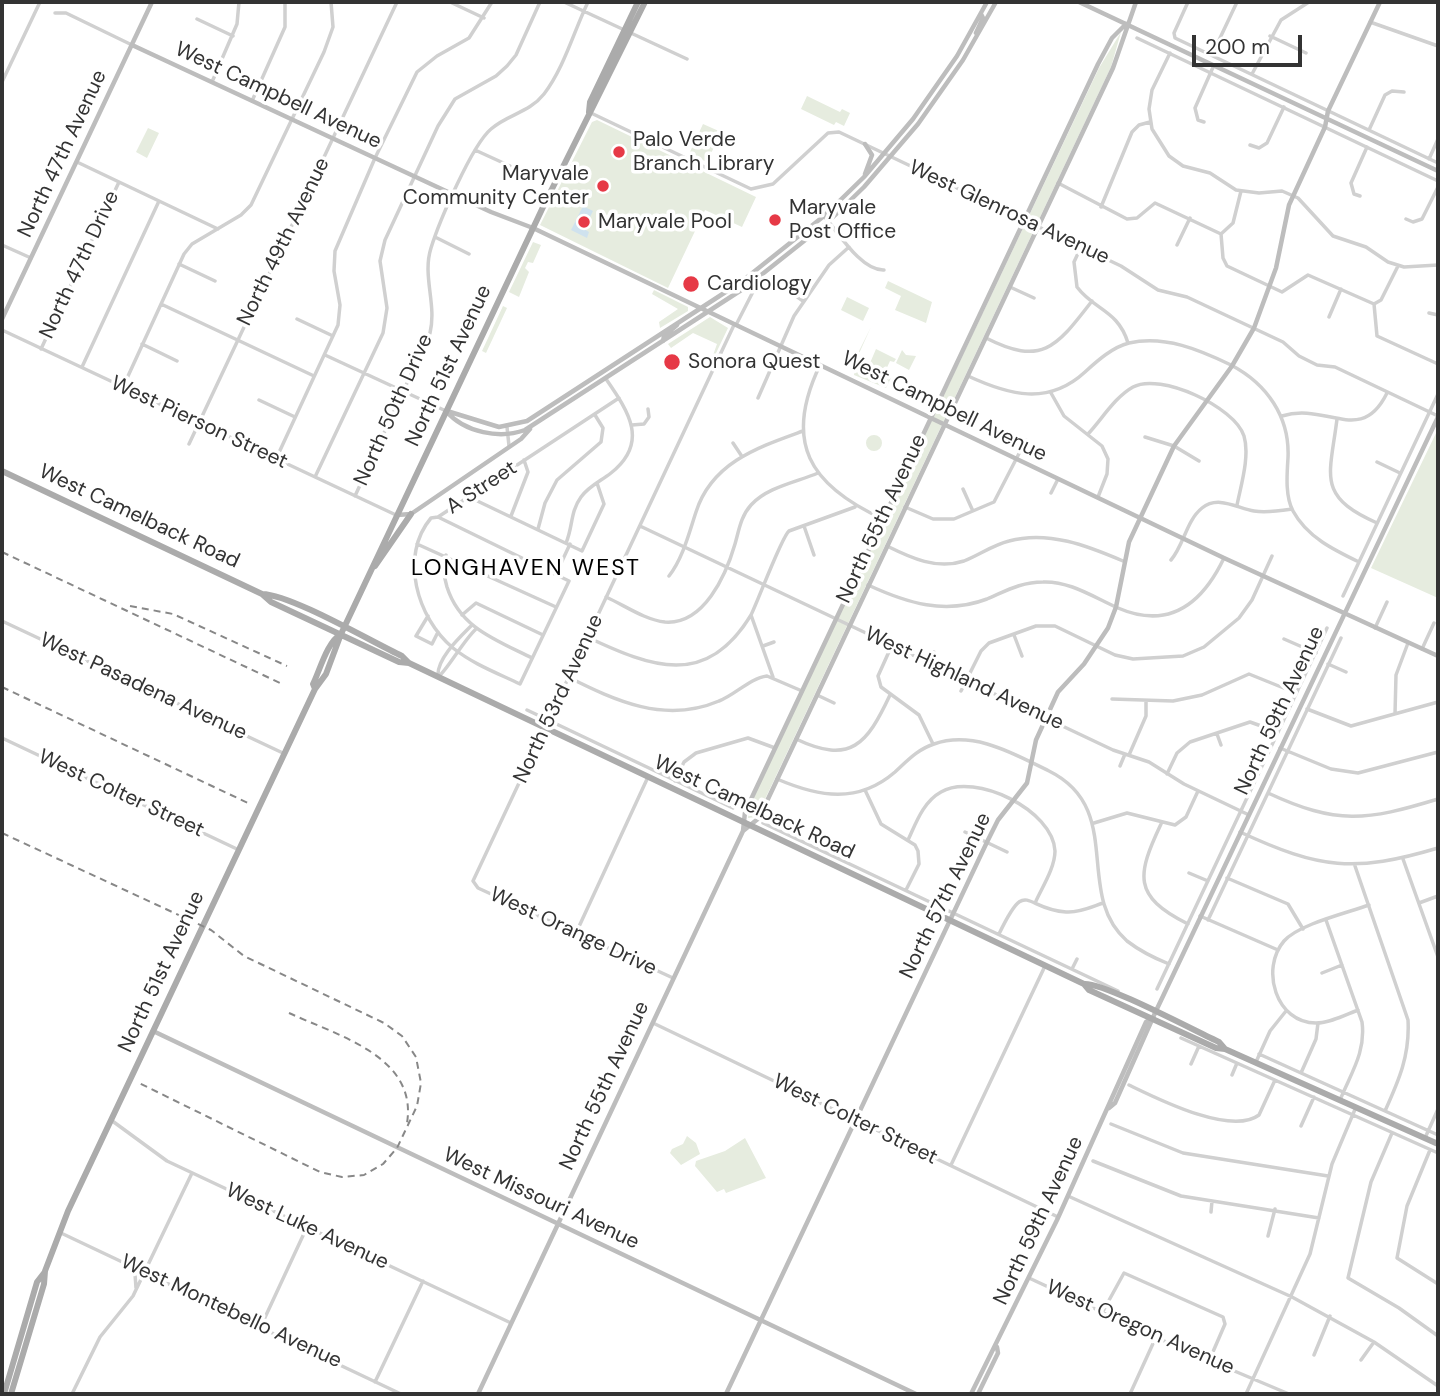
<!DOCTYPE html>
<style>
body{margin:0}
#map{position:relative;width:1440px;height:1396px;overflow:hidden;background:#fff;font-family:"DM Sans",sans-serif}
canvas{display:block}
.frame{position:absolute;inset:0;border:4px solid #333;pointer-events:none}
.scale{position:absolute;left:1192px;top:35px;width:110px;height:32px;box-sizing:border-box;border:4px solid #333;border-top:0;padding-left:9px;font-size:21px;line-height:24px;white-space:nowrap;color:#333;-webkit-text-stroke:5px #fff;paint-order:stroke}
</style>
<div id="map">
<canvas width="1440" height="1396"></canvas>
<div class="frame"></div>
<div class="scale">200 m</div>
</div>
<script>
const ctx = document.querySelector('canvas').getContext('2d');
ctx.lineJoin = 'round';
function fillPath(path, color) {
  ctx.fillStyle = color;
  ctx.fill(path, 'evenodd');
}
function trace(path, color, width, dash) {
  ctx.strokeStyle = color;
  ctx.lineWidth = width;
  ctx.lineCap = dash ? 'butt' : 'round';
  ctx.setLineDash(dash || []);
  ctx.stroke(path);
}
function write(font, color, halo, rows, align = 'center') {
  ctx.font = font + ' "DM Sans",sans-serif';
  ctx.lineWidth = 7;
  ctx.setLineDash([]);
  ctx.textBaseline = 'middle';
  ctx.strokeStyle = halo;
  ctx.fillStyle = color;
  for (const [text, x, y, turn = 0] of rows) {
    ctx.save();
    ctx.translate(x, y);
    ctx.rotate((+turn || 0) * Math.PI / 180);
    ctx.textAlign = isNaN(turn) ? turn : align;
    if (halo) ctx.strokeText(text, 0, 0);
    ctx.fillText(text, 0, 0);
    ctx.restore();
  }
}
fillPath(new Path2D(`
 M1121 32 1111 67 767 795 756 817 748 818 750 804 1099 68Z
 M807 96 840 112 842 109 850 113 844 126 836 122 834 125 801 109Z
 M597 120 756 197 742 227 705 210 668 288 540 225 592 122Z
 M703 124 721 132 707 162 689 154Z
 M148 128 159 133 147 158 136 152Z
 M533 242 541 245 533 263 528 262 525 268 529 272 519 297 509 292Z
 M888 281 932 302 926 323 895 310 901 296 885 288Z
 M654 290 688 307V311L660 328 659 322 678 309 652 294Z
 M847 297 869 308 863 321 841 310Z
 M503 306 507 308 486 353 482 351Z
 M710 317 728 328 707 372 717 344 693 333 671 348 668 344Z
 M871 327 857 358 870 363 876 349 896 359 894 362 890 361 884 374 891 378 886 388 854 375 856 357Z
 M902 350 906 355 916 356 909 370 896 363Z
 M1438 429V598L1371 568Z
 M866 443a8 8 0 1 1 16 0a8 8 0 1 1-16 0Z
 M687 1136 696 1143 700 1154 681 1165 670 1153 672 1149 683 1144Z
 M745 1138 766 1178 726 1193 724 1189 717 1192 695 1166 696 1161 725 1151Z`), '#e6ecdf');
fillPath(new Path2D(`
 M583 206 593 211 584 229 589 232 587 238 571 230Z`), '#cfe2ee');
trace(new Path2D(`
 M450 2 484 18
 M564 2 687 59
 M1188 2 1174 33 1175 38 1438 163
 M55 13H66L132 45
 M197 19 233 36
 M1370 22 1438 46
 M1270 36 1306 53
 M1137 38 1438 181
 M1170 53 1152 90 1149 109 1152 129 1169 156 1183 166 1210 173 1236 190 1259 193 1282 191 1298 198 1333 236 1366 247 1388 262 1404 267 1438 265
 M1212 55 1237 2
 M1252 74 1281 20 1309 2
 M2 82 40 2
 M212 82 237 24 239 2
 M252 101 285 27V2
 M591 113 751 189 773 184 828 133 839 132 1121 266 1158 290 1187 297 1283 342 1299 356 1317 365 1335 367 1438 416
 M1204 122 1198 120 1195 108 1214 65
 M1369 130 1385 95 1392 91 1404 92
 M1250 145 1259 148 1267 143 1284 107
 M475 150 510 166
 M1429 159 1438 139
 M77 162 218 229
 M1058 183 1127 219 1137 218 1155 203 1221 234 1223 258 1227 266 1282 292 1308 275 1374 304 1377 336 1438 364
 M1360 196 1354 194 1351 183 1367 147
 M1101 207 1132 132 1139 125 1150 122
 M824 216C838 232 861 271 884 270
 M1406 219 1413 222 1422 219 1438 187
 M1221 234 1233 223 1241 191
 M435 237 469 254
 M2 245 31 258
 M1177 245 1190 218
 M1081 247 1074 262 1077 287C1094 310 1118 310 1128 343
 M179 264 215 281
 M782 286 803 301
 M1010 287 1034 298
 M161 304 314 376
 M1374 304 1381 300 1398 266
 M1429 313 1438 315
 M1329 317 1341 289
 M297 319 333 336
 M736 325 760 278
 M2 330 396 515
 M986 338C1043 367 1057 346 1092 301
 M142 344 177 361
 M41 349 119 182
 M325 355 446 411
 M820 365C783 442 809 485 883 519
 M82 367 159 201
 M968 376C1009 395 1048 406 1085 372 1098 360 1113 347 1129 343 1165 335 1200 350 1231 365 1267 384 1290 417 1288 458 1287 474 1285 496 1293 511 1307 537 1334 550 1359 562
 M123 387 184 254 192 244 241 215 251 205 324 52 333 27 331 2
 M1051 393 1064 416 1102 446 1108 459 1107 474 1098 497
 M758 398 794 316 829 265 849 247
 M259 400 295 417
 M1282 416C1327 402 1361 446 1387 393
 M1337 419C1330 476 1316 496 1377 523
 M632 425 644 424 649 417 648 409
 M507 427 509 446
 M1088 434C1102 419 1115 397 1133 387 1160 372 1235 407 1244 436 1250 456 1241 485 1237 505
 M1145 437 1174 446 1199 461
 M733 443 741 455
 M189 444 397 2
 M276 459 338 325 340 305 334 271 335 251 375 158 417 72 437 56 469 38 492 2
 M1377 462 1400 473
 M315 477 383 333 387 308 380 261 385 240 438 126 455 99 496 76 507 66 516 55 540 2
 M963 489 972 509
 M1051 493 1058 479
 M355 496 430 333C437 304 422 276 431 248 439 222 472 145 491 129 508 114 529 113 544 94 564 68 574 31 588 2
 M469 497 582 551 604 504 597 483
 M905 507 933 519H954L994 502 1026 440
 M511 516 528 472 524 460
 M438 517 569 581 520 684C497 673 473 664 453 648 417 618 399 556 431 518L438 517 619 398
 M640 526 1113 750 1149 762 1184 784 1249 815
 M804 526 814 555
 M538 529 545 503 557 480 601 442 603 428 595 415
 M566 543C573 527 570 512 581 497 589 486 601 481 611 473 650 442 628 411 606 379
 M417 544 556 607
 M887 546C911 558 937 570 964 561 979 555 993 545 1009 541 1048 530 1088 546 1123 561
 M446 555C441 566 444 575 447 587 460 628 496 640 532 658
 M1171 560C1184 545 1186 521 1202 508 1218 495 1237 508 1254 511 1267 513 1279 511 1292 509
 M556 574 570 544
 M669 576C683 558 689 533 696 512 712 462 759 447 803 431
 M868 585C907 603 945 615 987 599 1006 591 1021 582 1043 582 1070 581 1093 597 1118 608 1169 630 1202 604 1224 558
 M1343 596 1438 394
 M606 597C624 605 645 620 665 622 704 625 726 575 735 544 739 530 741 516 751 505 767 487 797 482 818 473
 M462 615 476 603 543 635
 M428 616 416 636 432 644 438 632
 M2 621 285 754
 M1375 628 1387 602
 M1014 635 1022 656
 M587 637C651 667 706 689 751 615
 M1284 639 1316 653
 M892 645 878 676 881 687 919 715 933 744
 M763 646 774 642
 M1422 649 1434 623
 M929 663 934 652
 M1328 664 1346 672
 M438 677C436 659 460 637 472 625
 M438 677C446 672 463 641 476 629
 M568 677C616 701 665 724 719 701 735 695 750 678 767 676L802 691
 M773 677 751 615C758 601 782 536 789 531L855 507
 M961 691 981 651 989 643 1036 626H1055L1115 655 1133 659 1183 656 1204 647 1239 618 1252 600 1272 556
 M817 695 834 703
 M1112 699 1173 701 1202 695 1249 674 1296 693
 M1307 709 1351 726 1438 702
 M527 710 733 808
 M1395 714 1396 675 1408 643
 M1217 734 1221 745
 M2 738 239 850
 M796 739C851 765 867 744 890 695
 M1280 748 1331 769 1358 773 1438 752
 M1129 755 1146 716V702
 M1120 766 1125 754
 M1167 774 1177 753 1190 742 1250 722 1278 732
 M777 779C819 797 858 804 895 772 907 761 918 749 934 744 974 730 1014 754 1049 771 1126 809 1073 894 1127 941 1140 951 1154 958 1169 964
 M675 781 684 762 696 753 748 738 775 748
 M865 790 881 824 915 845 918 851 919 864 906 890
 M1268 793C1337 825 1366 821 1438 799
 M763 823 1118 991
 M1094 823 1127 813 1175 825 1186 817 1198 791
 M1161 824C1137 875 1132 896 1188 924
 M965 832 1007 852
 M1240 832C1320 869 1354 873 1438 848
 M908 840C916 823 923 802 941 792 975 772 1053 810 1055 851 1055 867 1043 886 1036 901
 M834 856 839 845
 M1403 859 1438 957
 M1355 866 1408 1020C1410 1055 1399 1080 1385 1111
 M1189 873 1208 881
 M1227 878 1288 904 1303 929
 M1419 903 1438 896
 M1200 916 1278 950
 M1208 920 1341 638
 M1326 920 1362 1022C1366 1052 1351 1073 1340 1100
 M576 933 648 777
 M999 934C1027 876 1023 909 1066 912 1078 913 1091 907 1103 903
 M1072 969 1077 959
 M1322 973 1342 965
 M673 978 478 888 473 881 734 325
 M1157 989 1327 628
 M1358 1010C1345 1015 1330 1023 1316 1023 1276 1023 1260 969 1284 941 1299 924 1347 913 1369 905
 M653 1023 1058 1217
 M1181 1038 1438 1153
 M1259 1054 1438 1135
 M1256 1062 1270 1031 1286 1011
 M1191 1064 1199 1046
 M1301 1073 1316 1039 1318 1023
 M1232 1075 1237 1063
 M1129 1085C1158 1099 1231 1136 1259 1115L1275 1080
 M111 1120 167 1161 511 1323
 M1111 1124 1183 1153 1328 1176
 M1301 1126 1314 1097
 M1392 1133 1371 1182 1348 1278 1399 1308 1438 1336
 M1425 1138 1438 1109
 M1430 1150 1407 1206 1397 1258 1438 1284
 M1093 1161 1181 1196 1319 1218
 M951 1165 1045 966
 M1068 1196 1292 1297 1374 1342 1438 1386
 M1211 1212 1212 1201
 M61 1233 401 1394
 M1268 1236 1275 1209
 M126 1264 135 1274 136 1288
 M1029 1278 1175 1346 1289 1394
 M1102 1313 1124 1273 1223 1317 1225 1324 1209 1361
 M261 1326 307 1227
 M1314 1355 1330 1316
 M1361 1360 1374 1342
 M375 1382 423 1281
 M72 1394 100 1337 133 1296 192 1173
 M1130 1394 1156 1337
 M1246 1394 1310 1254 1332 1164 1356 1107`), '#d0d0d0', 3.5);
trace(new Path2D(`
 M1079 2 1438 171
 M976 33 983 18 981 14
 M132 45 491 212 533 228 1224 558 1438 656
 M865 174 872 155 865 144
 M2 319 152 2
 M663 341 664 336 677 325
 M446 411C465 433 500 439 525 430L746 287 828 222 864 187 918 124 963 60 996 2
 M447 411 499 427 527 421 741 282 824 216 864 177 913 119 957 56 987 2
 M397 515 411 514 521 439 530 429
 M743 831 759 818 1113 68 1136 2
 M153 1031 916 1394
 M1109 1108 1115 1103 1155 1013 1438 417
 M478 1394 743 831 745 812 1098 64 1112 38 1126 24
 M726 1394 987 842 998 820 1027 783 1036 740 1058 692 1084 664 1108 628 1116 607 1129 542 1174 446 1232 366 1254 328 1276 268 1289 205 1325 127 1328 111 1380 2
 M971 1394 1057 1220 1146 1022 1151 1019
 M978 1394 998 1353 997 1347`), '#bdbdbd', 4.5);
trace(new Path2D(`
 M589 112 590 102 638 2
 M2 471 262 594 271 602 399 662 409 663
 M375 566 411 514
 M262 594C292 595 370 641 402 656L409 663 1084 984 1089 990 1216 1048 1225 1049
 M315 689 313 684C320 670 327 642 341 634
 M1084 984C1103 982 1195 1031 1219 1042L1225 1049 1438 1144
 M4 1394 37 1282 44 1273
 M11 1394 44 1284 45 1271 68 1211 315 689 326 674 341 634 544 205 645 2`), '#ababab', 6);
trace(new Path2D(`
 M2 552 280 683
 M130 606 173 614 287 666
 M2 687 248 803
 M2 833 211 930 244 956 384 1023 402 1036 416 1057 421 1083 417 1106 397 1148 383 1164 364 1175 342 1177 320 1172 139 1083
 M289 1013C336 1035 418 1056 407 1123`), '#888', 2, [7, 5]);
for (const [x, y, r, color] of [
 [619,152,7,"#e63946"],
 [603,186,7,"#e63946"],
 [775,220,7,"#e63946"],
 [584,222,7,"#e63946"],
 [691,284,9,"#e63946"],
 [672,362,9,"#e63946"]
]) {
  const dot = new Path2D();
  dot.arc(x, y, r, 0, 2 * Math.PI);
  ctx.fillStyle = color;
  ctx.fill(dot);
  trace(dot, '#fff', 2.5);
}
write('21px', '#333', '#fff', [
 ["West Campbell Avenue",278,96,25],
 ["North 47th Avenue",63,154,-65],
 ["West Glenrosa Avenue",1009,213,25],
 ["North 49th Avenue",284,242,-64],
 ["North 47th Drive",80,265,-65],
 ["North 51st Avenue",449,366,-65],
 ["West Campbell Avenue",944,407,26],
 ["North 50th Drive",394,410,-66],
 ["West Pierson Street",199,423,25],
 ["A Street",482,488,-33],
 ["West Camelback Road",139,517,25],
 ["North 55th Avenue",882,519,-65],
 ["West Highland Avenue",964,679,25],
 ["West Pasadena Avenue",143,687,25],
 ["North 53rd Avenue",559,699,-65],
 ["North 59th Avenue",1280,711,-65],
 ["West Colter Street",121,794,25],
 ["West Camelback Road",754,808,25],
 ["North 57th Avenue",946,896,-64],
 ["West Orange Drive",573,932,25],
 ["North 51st Avenue",162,972,-65],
 ["North 55th Avenue",605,1086,-65],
 ["West Colter Street",855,1120,26],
 ["West Missouri Avenue",541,1199,25],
 ["North 59th Avenue",1039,1221,-65],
 ["West Luke Avenue",307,1227,25],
 ["West Montebello Avenue",231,1312,25],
 ["West Oregon Avenue",1140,1328,24]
]);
write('21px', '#333', '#fff', [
 ["Palo Verde",633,140],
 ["Branch Library",633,164],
 ["Maryvale",589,174,"right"],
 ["Community Center",589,198,"right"],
 ["Maryvale",789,208],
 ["Post Office",789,232],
 ["Maryvale Pool",598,222],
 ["Cardiology",707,284],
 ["Sonora Quest",688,362]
], 'left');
ctx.letterSpacing = '2px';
write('23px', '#000', '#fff', [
 ["LONGHAVEN WEST",526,569]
]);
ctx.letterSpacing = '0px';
</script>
